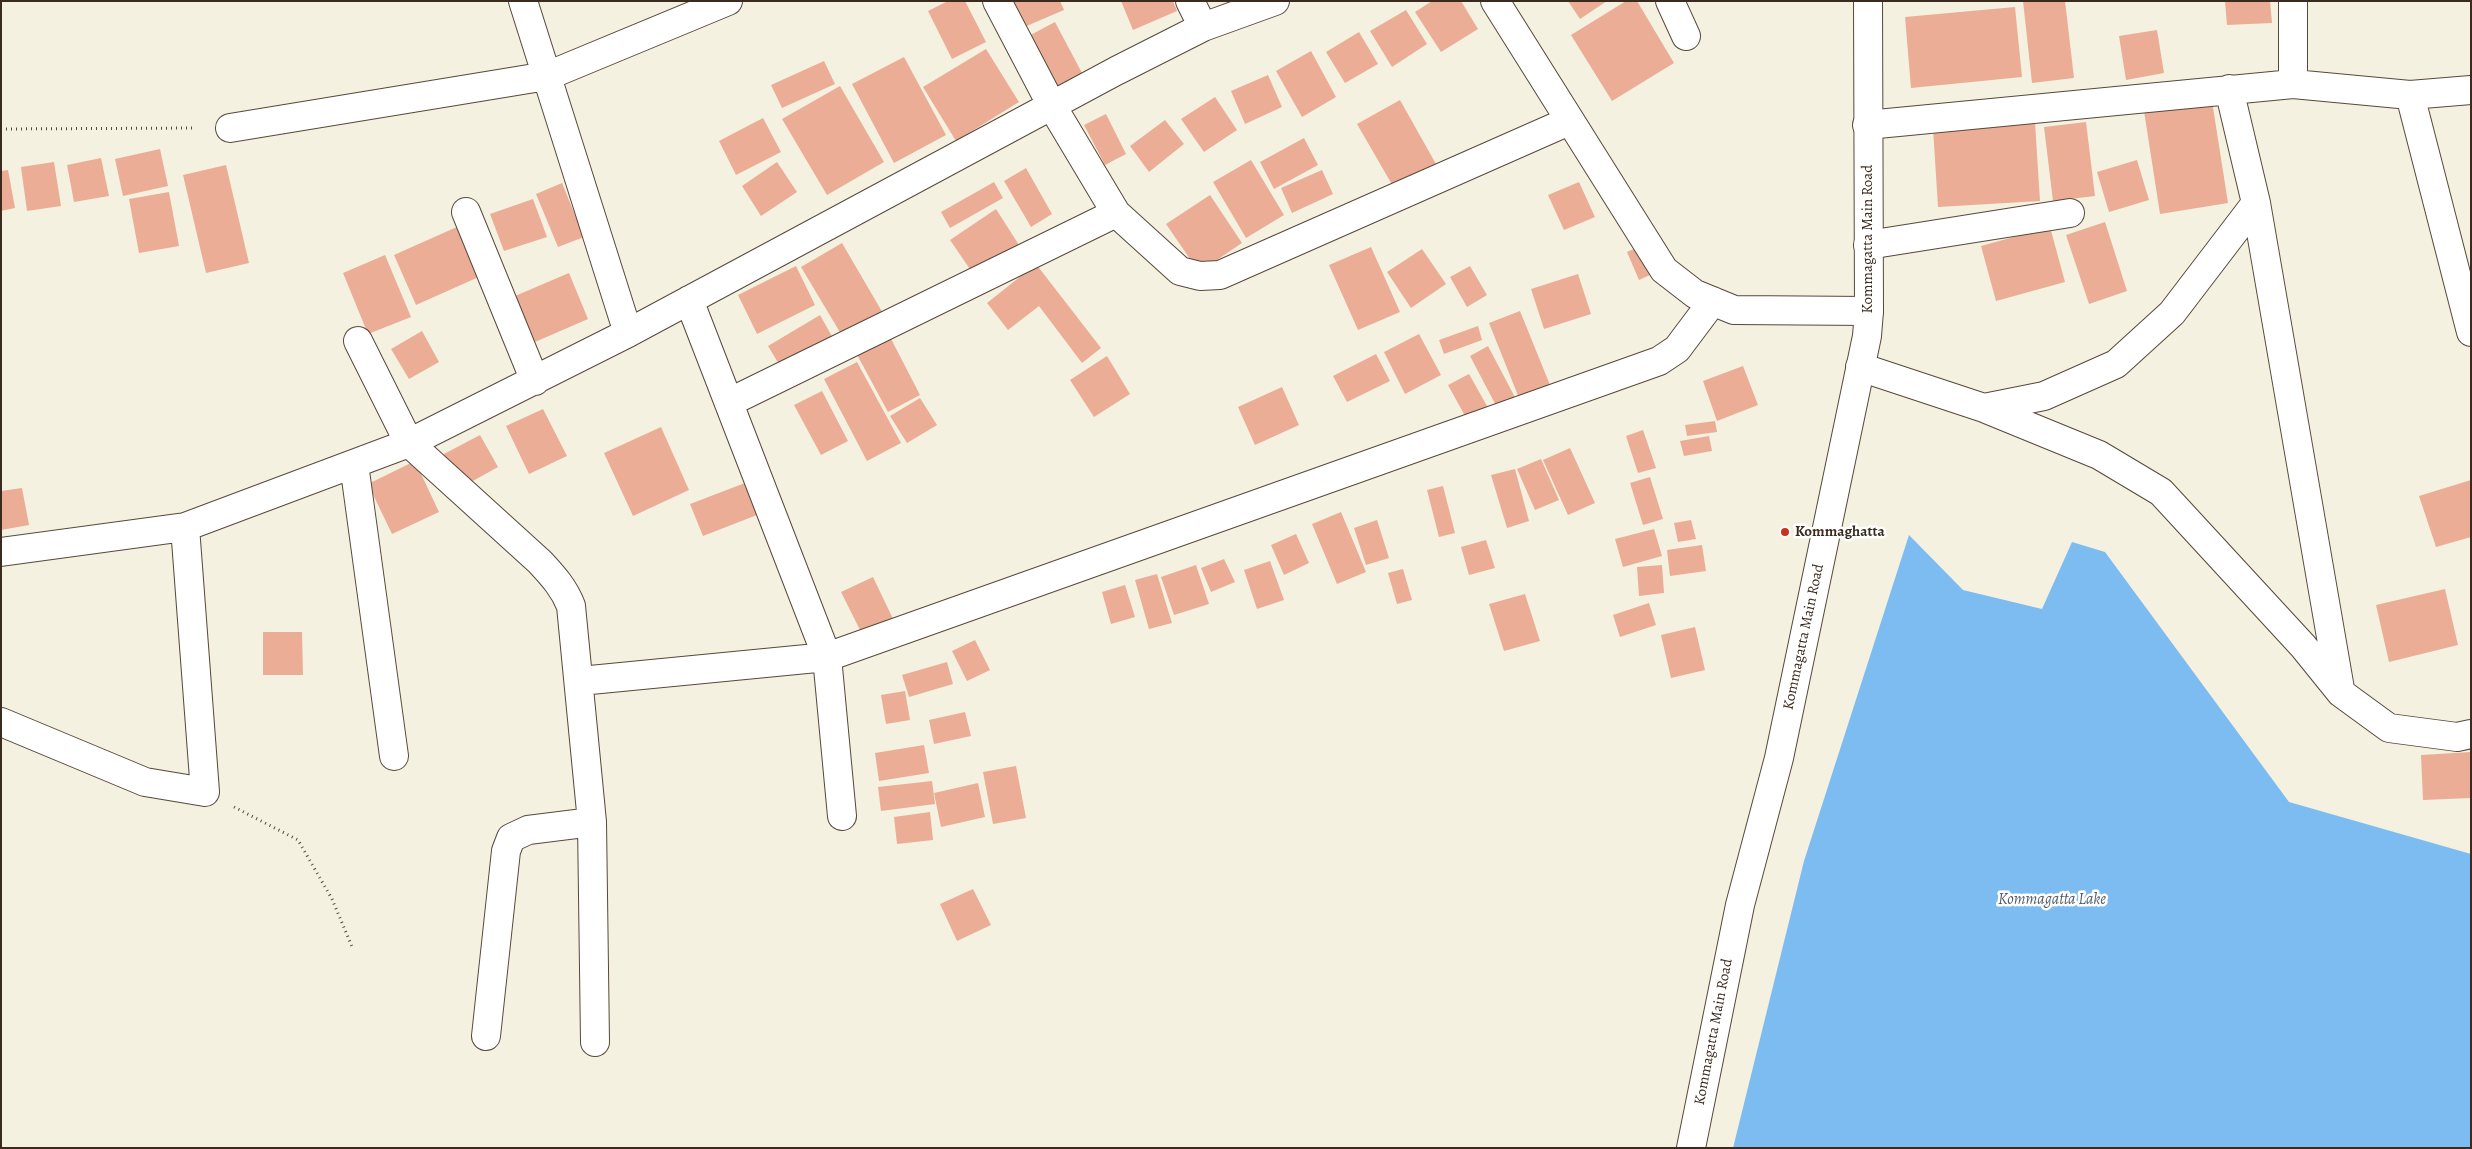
<!DOCTYPE html>
<style>
body{margin:0}
#map{position:relative;width:2472px;height:1149px;overflow:hidden;background:#f4f1e0;font-family:Alegreya,serif}
canvas{display:block}
.frame{position:absolute;inset:0;border:2px solid #3b2a1e;pointer-events:none}
</style>
<div id="map">
<canvas width="2472" height="1149"></canvas>
<div class="frame"></div>
</div>
<script>
const ctx = document.querySelector('canvas').getContext('2d');
ctx.lineJoin = 'round';
function fillPath(path, color) {
  ctx.fillStyle = color;
  ctx.fill(path, 'evenodd');
}
function trace(path, color, width, dash) {
  ctx.strokeStyle = color;
  ctx.lineWidth = width;
  ctx.lineCap = dash ? 'butt' : 'round';
  ctx.setLineDash(dash || []);
  ctx.stroke(path);
}
function write(font, color, halo, rows, align = 'center') {
  ctx.font = font + ' Alegreya,serif';
  ctx.lineWidth = 5;
  ctx.setLineDash([]);
  ctx.textBaseline = 'middle';
  ctx.strokeStyle = halo;
  ctx.fillStyle = color;
  for (const [text, x, y, turn = 0] of rows) {
    ctx.save();
    ctx.translate(x, y);
    ctx.rotate((+turn || 0) * Math.PI / 180);
    ctx.textAlign = isNaN(turn) ? turn : align;
    if (halo) ctx.strokeText(text, 0, 0);
    ctx.fillText(text, 0, 0);
    ctx.restore();
  }
}
fillPath(new Path2D(`
 M1909 535 1963 590 2042 609 2072 542 2105 552 2289 802 2471 854V1148H1733L1804 861Z`), '#7dbcf1');
fillPath(new Path2D(`
 M948 1H965L986 42 952 59 928 11Z
 M1002 1H1060L1064 10 1015 31Z
 M1121 1H1173L1177 11 1133 30Z
 M1432 1H1461L1478 29 1441 52 1415 12Z
 M1568 1H1607L1580 19Z
 M1626 1H1637L1674 63 1612 101 1571 35Z
 M2023 1H2065L2074 78 2032 83Z
 M2225 1H2270L2272 23 2227 25Z
 M2015 7 2022 77 1911 88 1905 17Z
 M1406 10 1427 44 1392 67 1370 31Z
 M1055 22 1082 73 1049 90 1023 39Z
 M2157 30 2164 73 2126 80 2119 36Z
 M1359 32 1378 64 1345 83 1326 52Z
 M986 49 1019 102 956 141 923 87Z
 M1311 51 1336 97 1302 117 1276 71Z
 M904 57 946 135 894 163 852 84Z
 M824 61 835 84 782 108 771 85Z
 M1268 75 1282 107 1245 124 1231 91Z
 M840 86 884 162 827 195 782 119Z
 M1215 97 1237 130 1204 152 1181 119Z
 M1400 100 1436 164 1394 188 1357 124Z
 M2212 101 2228 203 2160 214 2144 111Z
 M1106 114 1126 154 1105 165 1084 125Z
 M763 118 781 152 736 175 719 141Z
 M1165 120 1184 144 1149 172 1130 146Z
 M2035 122 2040 201 1938 207 1933 128Z
 M2086 122 2095 196 2053 201 2044 127Z
 M1304 138 1318 165 1274 189 1260 162Z
 M160 149 168 186 123 196 115 159Z
 M101 158 109 196 74 202 67 165Z
 M1251 160 1284 215 1246 238 1213 182Z
 M2137 160 2149 200 2109 212 2097 172Z
 M54 162 61 206 27 211 21 167Z
 M777 162 797 192 761 216 742 186Z
 M226 165 249 263 206 273 183 175Z
 M1026 168 1052 214 1031 227 1004 181Z
 M8 170 15 208 1 211V171Z
 M1322 170 1333 194 1292 213 1281 188Z
 M994 182 1003 198 950 228 941 212Z
 M1579 182 1595 217 1564 230 1548 195Z
 M562 183 584 237 558 247 536 194Z
 M169 192 179 246 139 253 129 199Z
 M1210 195 1242 243 1199 272 1166 224Z
 M533 199 547 237 504 251 490 214Z
 M996 209 1019 245 974 275 950 240Z
 M2105 222 2127 291 2089 304 2066 235Z
 M459 226 481 276 416 305 394 255Z
 M2050 227 2065 282 1996 301 1981 246Z
 M842 243 884 315 844 339 801 267Z
 M1371 247 1400 312 1358 330 1329 265Z
 M1638 247 1650 275 1639 280 1627 252Z
 M1422 249 1446 284 1411 308 1387 272Z
 M385 255 411 317 368 334 343 273Z
 M1036 264 1101 348 1082 363 1039 306 1008 330 987 303Z
 M796 266 815 305 757 334 738 295Z
 M1470 266 1487 295 1467 307 1450 277Z
 M569 273 588 319 535 342 515 296Z
 M1578 274 1591 314 1544 329 1531 289Z
 M1520 311 1550 385 1519 398 1489 323Z
 M820 315 834 340 783 371 768 346Z
 M1478 326 1482 340 1444 354 1439 340Z
 M422 331 439 362 409 379 391 349Z
 M888 333 920 395 888 412 855 351Z
 M1419 334 1441 375 1405 394 1384 352Z
 M1488 346 1519 405 1501 415 1470 356Z
 M1376 354 1390 381 1347 402 1333 376Z
 M1107 356 1130 394 1094 417 1070 380Z
 M857 362 901 443 867 461 824 379Z
 M1743 366 1758 405 1717 421 1703 381Z
 M1469 374 1491 413 1470 425 1448 385Z
 M1282 387 1299 425 1255 445 1238 407Z
 M822 391 848 441 821 455 794 405Z
 M920 398 937 425 907 443 890 416Z
 M543 409 567 456 529 474 506 426Z
 M1715 421 1717 432 1687 436 1685 425Z
 M661 427 689 490 633 516 604 453Z
 M1643 430 1656 468 1638 473 1626 436Z
 M480 435 498 467 462 487 444 454Z
 M1709 436 1712 451 1684 456 1680 441Z
 M1570 448 1595 503 1568 515 1543 460Z
 M1541 459 1559 500 1535 510 1517 469Z
 M415 461 439 512 392 534 368 484Z
 M1515 469 1529 521 1507 528 1491 475Z
 M1650 477 1663 519 1643 525 1630 483Z
 M2471 480V537L2436 547 2419 496Z
 M745 483 757 515 703 536 690 504Z
 M1443 486 1455 533 1439 537 1427 490Z
 M22 488 29 525 1 530V491Z
 M1341 512 1366 572 1337 584 1312 524Z
 M1377 520 1389 558 1366 565 1354 528Z
 M1691 520 1696 539 1678 542 1674 523Z
 M1654 529 1662 556 1623 567 1615 539Z
 M1296 534 1309 563 1284 575 1271 545Z
 M1486 540 1495 568 1469 575 1461 547Z
 M1702 545 1706 571 1670 576 1667 550Z
 M1224 559 1235 582 1211 592 1201 568Z
 M1270 561 1284 600 1257 609 1244 570Z
 M1196 565 1209 604 1174 615 1161 577Z
 M1662 565 1664 593 1639 596 1637 567Z
 M1403 569 1412 600 1397 604 1388 573Z
 M1157 574 1172 623 1149 629 1135 580Z
 M873 577 895 623 864 638 841 592Z
 M1125 585 1135 617 1111 624 1102 592Z
 M2445 589 2458 645 2389 662 2376 605Z
 M1525 594 1540 641 1504 651 1489 604Z
 M1649 603 1656 625 1620 637 1613 615Z
 M1695 627 1705 670 1671 678 1661 635Z
 M263 632H302L303 675H263Z
 M975 640 990 670 967 681 952 651Z
 M947 662 953 684 909 697 902 675Z
 M905 691 910 720 886 724 881 695Z
 M965 712 971 736 934 744 929 720Z
 M924 745 929 773 879 781 875 753Z
 M2471 752V798L2423 800 2421 755Z
 M1016 766 1026 818 993 824 983 772Z
 M932 781 935 804 881 811 878 787Z
 M978 783 985 817 941 827 934 793Z
 M930 812 933 840 897 844 894 817Z
 M973 889 991 925 957 941 940 904Z`), '#ebad96');
const minor = new Path2D(`
 M523 1 628 333
 M997 1 1052 106 1116 213 1180 271 1200 276 1220 275 1569 121
 M1190 1 1203 27
 M1495 1 1664 270 1695 294 1734 310 1869 311
 M1670 1 1686 36
 M2293 1V84
 M2229 89 2256 203 2340 689
 M2410 95 2471 332
 M1867 125 2293 84 2410 95 2471 90
 M230 128 547 76 728 1
 M466 212 535 381
 M1868 245 2070 213
 M689 300 827 657 842 816
 M358 341 409 443 540 562C553 576 564 588 571 606L592 822 595 1042
 M1860 367 1984 408 2099 455 2161 492 2303 646 2341 693 2389 728 2457 737 2471 734
 M730 402 1116 213
 M1984 408 2044 396 2116 364 2172 313 2256 203
 M354 464 394 756
 M1 552 185 527 409 443 628 333 1116 71 1203 27 1275 1
 M580 681 827 657 1659 361 1677 349 1713 301
 M1 722 145 782 205 792 185 527
 M486 1036 506 851 511 838 528 830 592 822`);
const major = new Path2D(`
 M1691 1148 1740 905 1779 758 1867 336 1869 311 1868 1`);
trace(minor, '#57483b', 30);
trace(major, '#57483b', 30);
trace(new Path2D(`
 M1 129 196 128
 M234 807 298 840 332 899 353 949`), '#57483b', 3, [1, 4]);
trace(minor, '#fff', 28);
trace(major, '#fff', 28);
for (const [x, y, r, color] of [
 [1785,532,5,"#c8321e"]
]) {
  const dot = new Path2D();
  dot.arc(x, y, r, 0, 2 * Math.PI);
  ctx.fillStyle = color;
  ctx.fill(dot);
  trace(dot, '#fff', 2);
}
write('15px', '#3b2a1e', '#fff', [
 ["Kommagatta Main Road",1868,239,-90],
 ["Kommagatta Main Road",1804,637,-78],
 ["Kommagatta Main Road",1714,1032,-79]
]);
write('bold 15px', '#3b2a1e', '#fff', [
 ["Kommaghatta",1795,532]
], 'left');
write('italic 16px', '#525d68', '#fff', [
 ["Kommagatta Lake",2052,900]
]);
</script>
